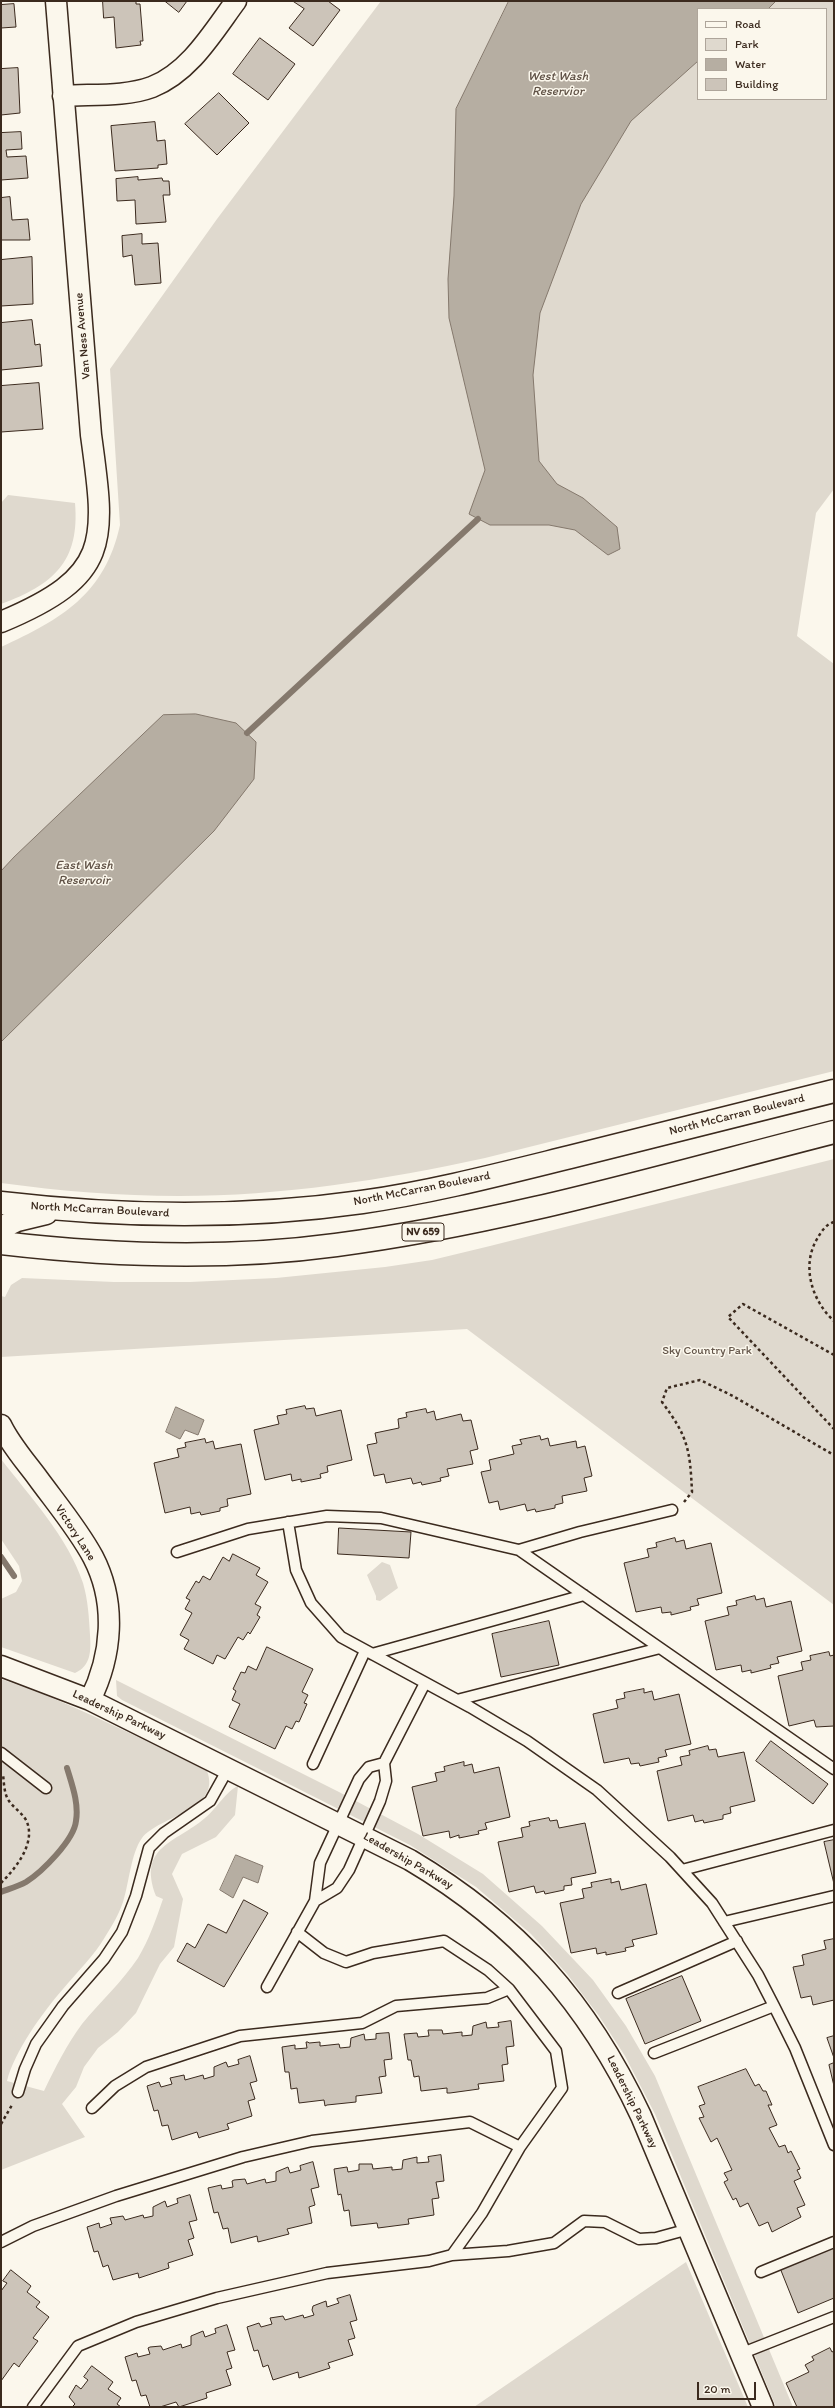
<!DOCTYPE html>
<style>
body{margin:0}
#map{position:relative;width:835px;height:2408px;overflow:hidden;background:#fbf7ec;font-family:Itim,sans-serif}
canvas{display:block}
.frame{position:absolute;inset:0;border:2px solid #3b2a1e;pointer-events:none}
.legend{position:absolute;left:697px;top:8px;width:130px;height:92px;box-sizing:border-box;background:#fbf7ec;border:1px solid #aea59a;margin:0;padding:5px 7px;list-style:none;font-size:12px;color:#3b2a1e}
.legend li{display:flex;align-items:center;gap:8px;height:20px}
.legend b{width:20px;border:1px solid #aea59a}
.scale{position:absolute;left:697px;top:2382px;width:59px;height:18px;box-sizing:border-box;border:2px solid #3b2a1e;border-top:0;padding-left:5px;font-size:12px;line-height:14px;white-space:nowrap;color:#3b2a1e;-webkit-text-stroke:3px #fbf7ec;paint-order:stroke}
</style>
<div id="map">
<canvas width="835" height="2408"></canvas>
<div class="frame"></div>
<ul class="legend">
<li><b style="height:5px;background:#fbf7ec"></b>Road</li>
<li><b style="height:11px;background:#dfd9ce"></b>Park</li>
<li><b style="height:11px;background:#b6aea2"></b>Water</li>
<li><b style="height:11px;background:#ccc4b9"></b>Building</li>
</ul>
<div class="scale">20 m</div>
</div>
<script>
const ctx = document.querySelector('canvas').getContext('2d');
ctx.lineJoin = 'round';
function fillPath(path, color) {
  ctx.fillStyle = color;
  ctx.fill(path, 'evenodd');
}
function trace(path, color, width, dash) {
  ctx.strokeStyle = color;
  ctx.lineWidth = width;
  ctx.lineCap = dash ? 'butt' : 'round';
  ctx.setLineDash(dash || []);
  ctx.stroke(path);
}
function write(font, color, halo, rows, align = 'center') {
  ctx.font = font + ' Itim,sans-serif';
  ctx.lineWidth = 3;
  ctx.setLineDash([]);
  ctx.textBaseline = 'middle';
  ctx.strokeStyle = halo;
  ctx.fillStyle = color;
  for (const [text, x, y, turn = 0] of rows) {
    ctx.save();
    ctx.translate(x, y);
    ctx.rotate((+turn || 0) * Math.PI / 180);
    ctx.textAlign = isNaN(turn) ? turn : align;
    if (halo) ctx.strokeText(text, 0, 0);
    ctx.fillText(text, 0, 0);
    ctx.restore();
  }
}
fillPath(new Path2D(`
 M381 1H834V489L816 513 797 636 834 664V1071L485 1158C384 1180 282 1196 179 1196 120 1196 60 1191 1 1183V647C62 619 105 594 120 525L110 369 217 219ZM698 9H826V99H698Z
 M8 495 75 503C80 562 53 585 1 604V503Z
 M834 1159V1605L467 1329 1 1357V1296L5 1297 11 1285 22 1278 114 1282H190L276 1278 385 1267 432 1260 490 1246Z
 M1 1459C30 1497 68 1537 83 1583 88 1600 89 1617 90 1635 91 1651 91 1666 75 1673L1 1647V1599L16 1592 22 1581 19 1566 1 1539Z
 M382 1562 390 1565 398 1588 380 1601 376 1600V1596L367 1575Z
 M1 1679C73 1703 139 1738 207 1771 222 1810 159 1816 142 1838 131 1853 129 1884 123 1902 119 1914 112 1926 105 1937 94 1956 77 1972 63 1989 43 2012 14 2052 7 2081L44 2091C55 2068 67 2044 82 2024 100 2002 122 1982 138 1958 149 1940 156 1919 163 1899L156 1896C137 1846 176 1843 205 1818 216 1809 227 1790 238 1786L235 1815 216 1837 182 1854 172 1874 183 1899 174 1947 160 1964 136 2013 118 2032 98 2048 84 2067 76 2087 62 2104 85 2137 1 2170Z
 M116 1680 339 1792 418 1834 483 1874 542 1926 593 1980 626 2026 655 2076 793 2407H776L655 2114 625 2056 599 2016 567 1974 531 1934 476 1887 410 1845 122 1700 117 1696Z
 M686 2262 748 2407H474Z`), '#dfd9ce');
const water = new Path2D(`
 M509 1H776L768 9H698V61L631 121 581 204 540 313 533 375 539 461 557 484 583 498 617 527 620 549 608 555 575 530 549 525H490L469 514 485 470 449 318 448 279 454 196 456 109Z
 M196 714 236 723 256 742 254 779 214 831 1 1042V871L14 857 163 715Z
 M176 1407 204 1420 198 1435 185 1430 180 1439 166 1432Z
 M236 1855 263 1866 258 1883 243 1877 233 1898 220 1890Z`);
fillPath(water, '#b6aea2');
trace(water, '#85796d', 1);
trace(new Path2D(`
 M247 733 478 519
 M1 1557 14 1576
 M1 1892C9 1889 19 1886 26 1882 42 1872 74 1840 76 1821 79 1803 72 1785 67 1768`), '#85796d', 6);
const building = new Path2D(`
 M103 1H136V4H140L143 41H140L141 45 116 48 114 17 104 18Z
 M165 1H187L179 12Z
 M293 1H328L340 10 313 46 289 28 304 9Z
 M14 4 16 27 1 28V5Z
 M260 38 295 64 268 100 233 74Z
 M18 68 20 113 1 115V69Z
 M219 93 249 123 217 155 185 124Z
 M155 122 157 141 165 140 167 164 158 165V168L115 171 111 126Z
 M21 132 22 149 6 150 7 157 26 156 28 178 1 180V133Z
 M138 177V180L162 178 163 181H169L170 195H163L166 222 136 224 135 200 117 201 116 179Z
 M10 197 12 220 28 219 30 240H1V198Z
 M142 234V244L158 243 161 283 135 285 132 255 123 257 122 236Z
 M32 257 33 304 1 306V260Z
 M32 320 35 345 40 344 42 366 1 370V323Z
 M39 383 43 429 1 432V386Z
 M305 1406 306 1409 314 1408 316 1416 341 1410 352 1460 327 1466 328 1472 320 1474 321 1478 301 1482V1479L292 1481 291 1474 265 1480 254 1430 279 1424 277 1416 287 1414 286 1410Z
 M426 1409 427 1413 434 1411 436 1420 461 1414 463 1421 471 1420 478 1449 470 1451 473 1464 447 1469 449 1476 440 1478 441 1481 422 1485 421 1482 413 1484 411 1478 386 1483 384 1474 374 1476 367 1445 377 1443 375 1433 399 1428 398 1419 407 1417 406 1413Z
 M540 1436 541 1440 548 1438 550 1446 576 1441 577 1448 585 1446 592 1476 584 1478 587 1491 562 1496 563 1503 555 1505V1508L536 1512 535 1509 527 1511 525 1504 500 1510 498 1501 489 1503 481 1472 491 1470 489 1460 514 1454 512 1446 522 1444 520 1440Z
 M205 1439 206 1443 213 1441 215 1449 241 1444 251 1494 227 1499 228 1506 220 1508V1511L201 1515 200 1512 191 1514 190 1507 165 1513 154 1463 179 1457 177 1449 186 1447 185 1443Z
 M339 1528 411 1532 409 1558 338 1554Z
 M675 1538 676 1542 684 1540 686 1549 711 1543 722 1593 697 1599 699 1605 690 1607 691 1610 671 1615V1612L662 1613 661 1607 636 1612 624 1563 649 1557 647 1549 657 1547 656 1543Z
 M233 1554 260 1568 256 1575 268 1582 255 1604 261 1607 257 1615 260 1617 250 1634 248 1632 243 1640 238 1637 225 1659 217 1655 213 1664 184 1649 189 1640 180 1635 192 1613 185 1609 190 1600 186 1598 196 1581 199 1583 203 1576 210 1580 223 1557 229 1561Z
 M755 1596 756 1600 764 1598 766 1607 791 1601 802 1651 777 1657 779 1663 770 1665 771 1668 751 1673V1670L742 1672 741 1665 716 1670 705 1621 729 1615 727 1607 737 1605 736 1601Z
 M549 1621 559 1665 501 1677 492 1634Z
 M267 1647 313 1669 302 1692 308 1695 304 1703 307 1704 299 1722 296 1721 292 1729 286 1726 275 1749 229 1727 240 1704 232 1700 236 1691 233 1689 241 1672 245 1673 248 1666 256 1670Z
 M829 1652 830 1656 834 1655V1726L816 1727 814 1720 789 1726 778 1676 803 1670 801 1662 811 1660 810 1656Z
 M644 1689V1693L652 1691 654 1700 679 1694 691 1744 665 1750 667 1756 658 1758 659 1762 640 1766 639 1763 631 1764 629 1758 604 1763 593 1714 618 1708 616 1700 625 1698 624 1693Z
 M771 1741 828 1784 813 1804 756 1761Z
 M708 1746 709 1750 716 1749 718 1757 744 1752 755 1801 730 1807 731 1813 723 1815V1819L704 1823 703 1820 695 1822 693 1815 668 1821 657 1771 682 1765 680 1757 690 1755 689 1751Z
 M464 1762V1766L472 1764 474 1773 499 1767 510 1817 485 1823 487 1829 478 1831 479 1834 459 1838V1835L450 1838 449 1831 423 1836 412 1787 437 1781 435 1773 445 1771 444 1767Z
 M549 1818 550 1821 557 1820 559 1828 585 1823 596 1873 571 1878 572 1885 564 1886V1890L545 1894 544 1891 536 1893 534 1886 509 1892 498 1842 523 1837 521 1828 530 1826 529 1822Z
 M834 1840V1884L824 1842Z
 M611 1879V1883L619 1881 621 1890 646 1884 657 1934 632 1940 634 1946 625 1948 626 1951 606 1955V1952L597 1954 596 1948 571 1953 560 1903 584 1898 582 1889 592 1887 591 1883Z
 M244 1900 268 1913 224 1987 177 1961 187 1943 195 1948 208 1924 226 1933Z
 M834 1939V2000L813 2005 811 1996 801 1998 793 1967 804 1965 802 1955 826 1949 824 1941Z
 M682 1976 701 2021 645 2044 626 1999Z
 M511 2021 514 2046 506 2047 508 2064 502 2065 504 2081 478 2084 479 2089 450 2093H447V2088L421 2091 419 2076 414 2077 411 2060H408L404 2034 417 2033 418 2037 429 2036 428 2030H442L443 2034 462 2032V2036L472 2035 473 2026 486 2022 487 2028 499 2027 498 2023Z
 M389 2033 392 2059 384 2060 386 2076 379 2077 382 2093 356 2096V2102L327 2105 325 2106 324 2100 299 2103 297 2088 291 2089 289 2072H285L282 2047 295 2045V2049L307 2048 306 2042H308L309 2043 320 2042V2046L339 2044 340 2048 350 2047 351 2038 364 2034 365 2040 376 2039V2034Z
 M834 2036V2058L827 2038Z
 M250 2056 257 2081 250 2083 255 2099 248 2101 252 2116 227 2124 229 2129 201 2137 199 2138 197 2132 172 2140 168 2125 162 2126 158 2110 154 2111 147 2086 159 2082 161 2087 172 2084 170 2078 184 2075 185 2080 203 2075 204 2079 214 2076V2067L226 2062 228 2067 239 2064 238 2060Z
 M834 2063V2086L829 2065Z
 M746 2069 755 2086 759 2084 763 2091H766L772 2105H768L777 2125 769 2128 779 2147 785 2145 788 2153 791 2151 800 2169 797 2170 801 2178 794 2181 805 2205 797 2208 801 2217 772 2232 768 2222 759 2226 748 2203 740 2207 736 2198 733 2200 724 2182 728 2180 724 2173 732 2170 717 2138 711 2142 699 2118 704 2117 699 2106 705 2104 698 2087Z
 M441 2155 444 2181 436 2182 439 2198 432 2199 434 2215 408 2219 409 2224 378 2228 377 2223 351 2226 349 2210 344 2211 341 2194 338 2195 334 2169 347 2167 348 2172 359 2170V2164H372L373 2169 392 2167V2170L402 2169 403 2160 417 2157V2163L429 2162 428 2157Z
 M313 2162 319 2187 311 2189 315 2205 309 2207 312 2223 287 2229 289 2234 258 2242 257 2236 231 2243 228 2228 223 2229 218 2212 214 2213 208 2188 221 2185 222 2189 233 2187 232 2181 234 2180 245 2179 247 2184 265 2179 266 2183 276 2181V2172L288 2167 290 2173 301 2170 300 2166Z
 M190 2195 197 2220 189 2222 194 2238 188 2240 193 2255 168 2263 169 2268 139 2278 138 2273 113 2280 108 2265 103 2267 98 2251 94 2252 87 2227 99 2223 100 2228 112 2224 110 2218 123 2216 125 2220 143 2215 144 2218 153 2216V2207L165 2201 167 2207 178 2203 177 2199Z
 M834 2246V2298L798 2313 780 2268Z
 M11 2270 31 2286 27 2292 40 2302 36 2307 49 2317 33 2338 38 2341 20 2365 19 2367 14 2363 1 2381V2291L7 2283 3 2281Z
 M350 2295 357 2320 350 2322 355 2338 348 2340 353 2355 328 2363 330 2368 299 2378 298 2372 273 2380 268 2365 263 2367 258 2350 254 2351 247 2327 259 2323 261 2327 272 2324 270 2318 283 2316 285 2320 303 2315 304 2318 314 2315 312 2310 313 2306 326 2301 327 2307 339 2303 337 2299Z
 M227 2325 235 2350 227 2352 232 2368 226 2370 231 2385 206 2393 207 2398 179 2407 176 2402 160 2407H150L146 2395 141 2396 136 2380 132 2381 125 2357 137 2353 138 2357 150 2354 148 2348 150 2347 161 2346 163 2350 181 2344 182 2348 191 2345V2336L203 2331 205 2337 216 2333 215 2329Z
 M830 2348 832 2352 834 2351V2407H797L786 2383 809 2372 805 2365 814 2360 812 2357Z
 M92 2366 113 2382 108 2389 121 2398 117 2404 121 2407H72L75 2404 69 2397 76 2385 81 2389 88 2380 84 2377Z`);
fillPath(building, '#ccc4b9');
trace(building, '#3b2a1e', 1);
const lane = new Path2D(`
 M288 1522 296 1570 311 1603 341 1637 470 1707 527 1741 597 1790 670 1857 712 1903 758 1975 774 2006 795 2048 834 2145
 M519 1550 834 1769
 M177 1552 248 1529 327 1516 381 1518 519 1550 580 1532 672 1510
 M372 1654 584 1595
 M457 1700 660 1648
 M1 1753 46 1788
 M384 1763 425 1683
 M313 1764 365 1651
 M682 1870 834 1830
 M724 1922 834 1896
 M267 1987 315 1901 320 1863 359 1779 369 1767 384 1763 386 1781 380 1801 349 1870 337 1888 315 1901
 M618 1993 737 1941
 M654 2053 774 2006
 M18 2092 25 2069 36 2044 63 2006 104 1959 122 1932 136 1896 149 1848 164 1833 210 1801 229 1767
 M92 2108 115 2086 146 2067 240 2036 362 2023 396 2006 487 1998 509 1989 488 1970 444 1941 373 1953 346 1962 324 1953 297 1932
 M1 2242 33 2226 116 2196 243 2157 312 2141 470 2122 520 2147
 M452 2255 508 2251 554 2243 584 2221 605 2222 639 2239 656 2238 689 2229
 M761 2272 834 2242
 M740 2354 834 2317
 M33 2407 78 2346 136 2322 217 2298 327 2273 429 2261 452 2255 482 2213 520 2147 562 2088 556 2051 509 1989`);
const street = new Path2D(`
 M63 96C91 94 125 97 152 87 190 72 213 32 236 1
 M1 622C111 576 106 543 91 435L56 1
 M1 1425C10 1444 25 1461 37 1477 56 1503 78 1529 93 1557 117 1603 112 1656 90 1700
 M1 1666 90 1700 410 1860C518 1924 588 2003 641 2116L763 2407`);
const primary = new Path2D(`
 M1 1203C121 1217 242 1219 362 1202 432 1192 501 1174 570 1157 658 1135 746 1113 834 1091
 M1 1228 17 1220 46 1213
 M1 1243C112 1256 225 1260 336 1245 505 1223 669 1174 834 1132`);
trace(lane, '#3b2a1e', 13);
trace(street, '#3b2a1e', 23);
trace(primary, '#3b2a1e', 25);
trace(new Path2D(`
 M834 1222C826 1224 821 1232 817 1239 801 1266 812 1301 834 1321
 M834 1355 743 1304 728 1317 834 1429
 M684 1502 692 1492C690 1449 688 1437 662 1402L667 1388 700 1380 733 1396 832 1454 834 1453
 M1 1883C16 1868 37 1842 26 1820 22 1813 14 1808 9 1801 4 1794 4 1783 3 1774
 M1 2124 12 2105`), '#3b2a1e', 2.5, [3, 3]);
trace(lane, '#fbf7ec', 10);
trace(street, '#fbf7ec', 20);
trace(primary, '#fbf7ec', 22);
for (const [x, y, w] of [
 [423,1232,42]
]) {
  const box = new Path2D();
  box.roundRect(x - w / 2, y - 9, w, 18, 3);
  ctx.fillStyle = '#fbf7ec';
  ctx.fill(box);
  trace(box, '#3b2a1e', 1);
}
write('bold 11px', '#3b2a1e', null, [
 ["NV 659",423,1232]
]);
write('12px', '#3b2a1e', '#fbf7ec', [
 ["Van Ness Avenue",83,336,-95],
 ["North McCarran Boulevard",737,1115,-14],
 ["North McCarran Boulevard",422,1189,-11],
 ["North McCarran Boulevard",100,1210,3],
 ["Victory Lane",75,1533,57],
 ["Leadership Parkway",119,1715,25],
 ["Leadership Parkway",408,1861,30],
 ["Leadership Parkway",632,2102,64]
]);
write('12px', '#64564a', '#fbf7ec', [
 ["Sky Country Park",707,1351]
]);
write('italic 13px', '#605246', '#fbf7ec', [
 ["West Wash",558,77],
 ["Reservior",558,92],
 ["East Wash",84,866],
 ["Reservoir",84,881]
]);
</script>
